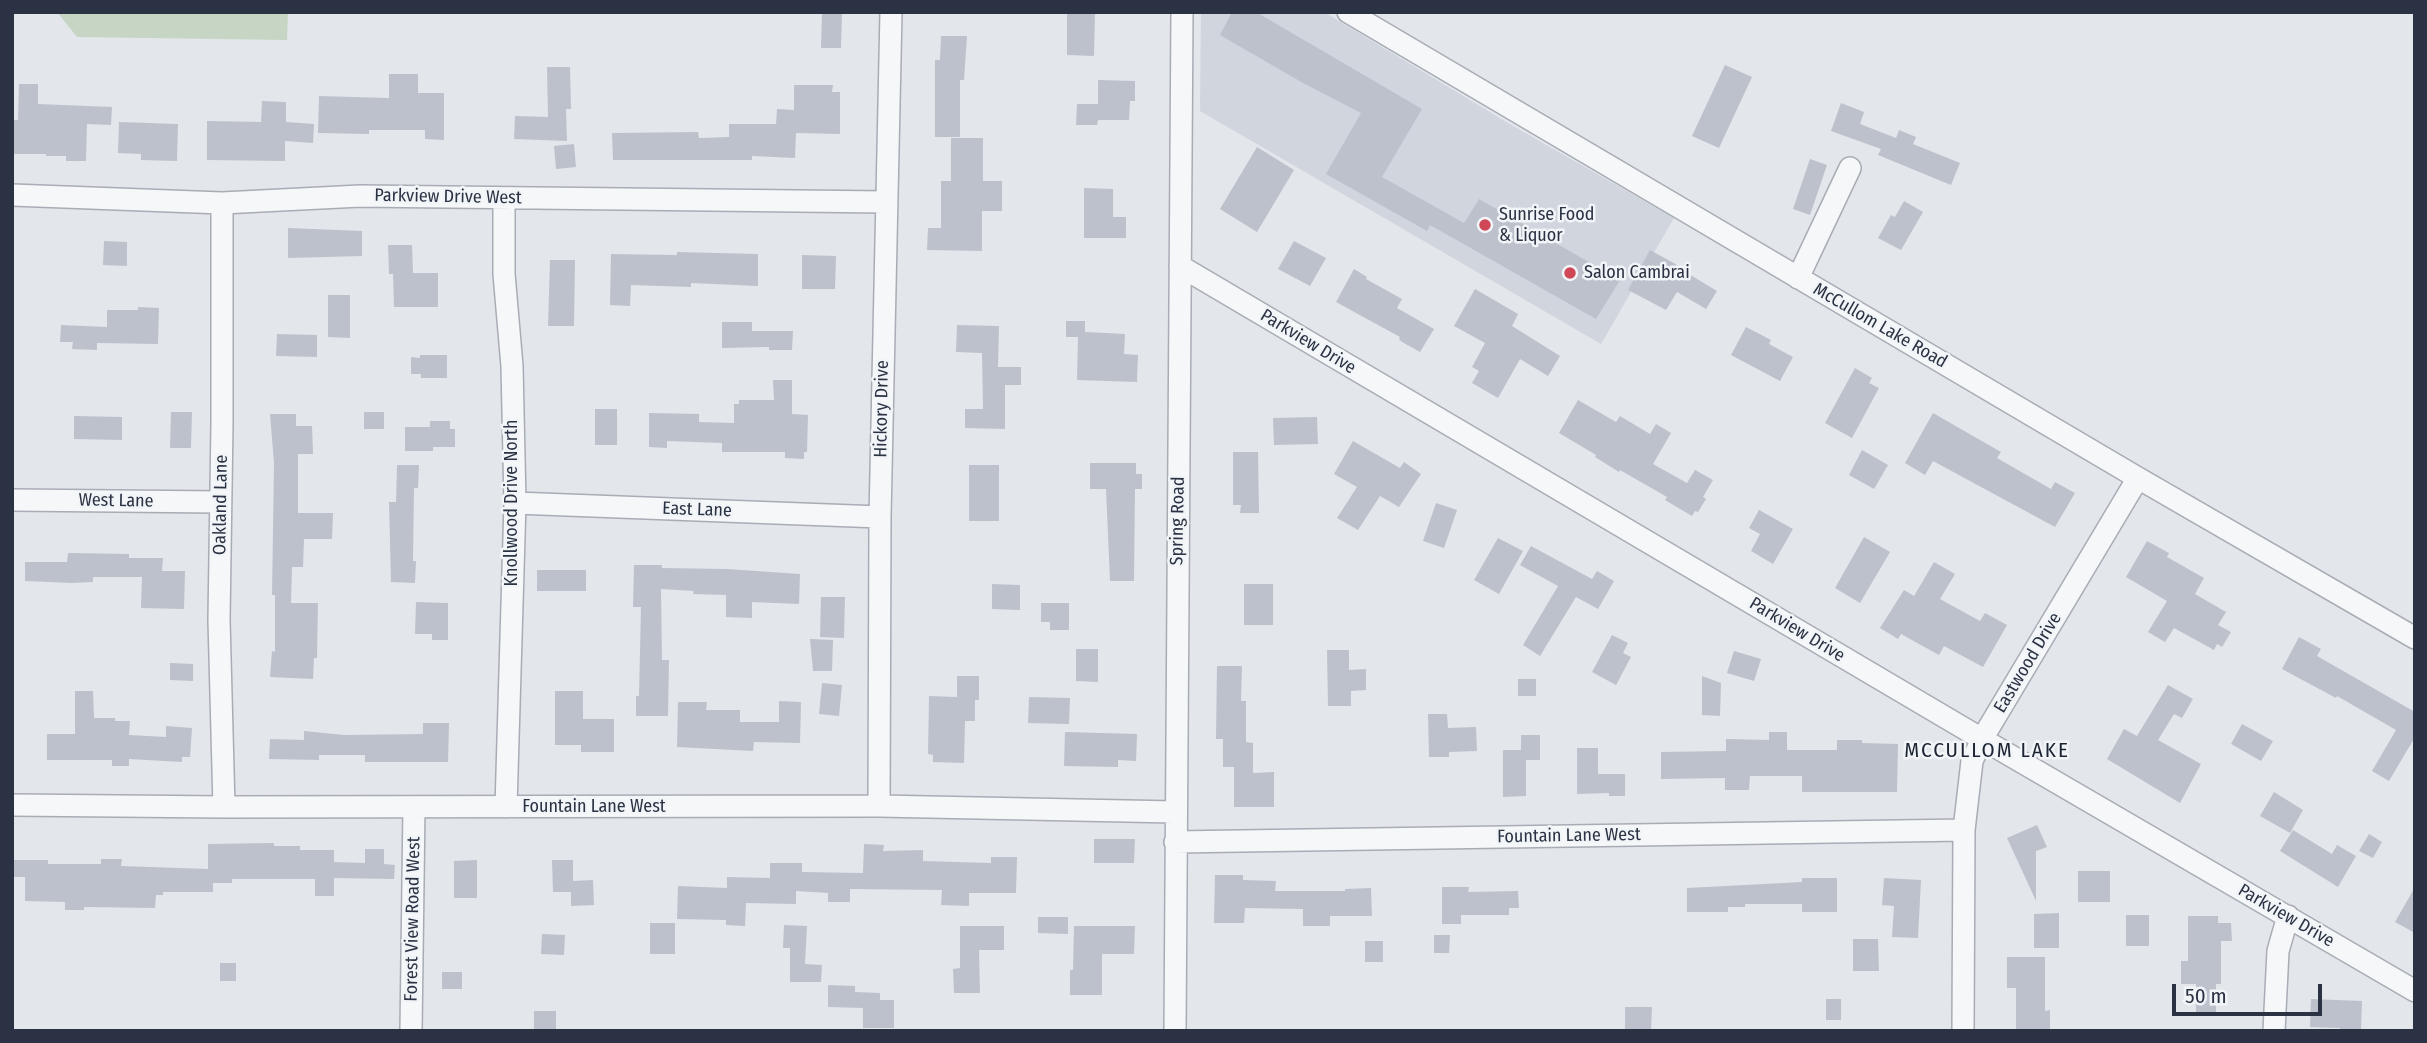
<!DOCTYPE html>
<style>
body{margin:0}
#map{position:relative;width:2427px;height:1043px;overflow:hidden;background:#e3e6eb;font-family:"Fira Sans Condensed",sans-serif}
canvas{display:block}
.frame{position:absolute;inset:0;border:14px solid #2a3243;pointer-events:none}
.scale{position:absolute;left:2172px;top:984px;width:150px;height:32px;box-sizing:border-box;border:4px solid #2a3243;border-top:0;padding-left:9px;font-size:21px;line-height:24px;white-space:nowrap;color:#2a3243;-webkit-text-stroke:5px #f2f5f8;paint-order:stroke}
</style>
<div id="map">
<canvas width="2427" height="1043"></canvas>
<div class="frame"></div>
<div class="scale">50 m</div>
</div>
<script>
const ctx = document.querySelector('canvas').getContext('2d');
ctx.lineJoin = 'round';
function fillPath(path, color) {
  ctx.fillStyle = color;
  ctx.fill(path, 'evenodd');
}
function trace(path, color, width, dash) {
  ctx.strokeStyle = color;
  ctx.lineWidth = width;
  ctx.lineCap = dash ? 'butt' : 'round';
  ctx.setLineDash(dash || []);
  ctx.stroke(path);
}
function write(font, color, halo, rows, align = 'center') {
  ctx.font = font + ' "Fira Sans Condensed",sans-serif';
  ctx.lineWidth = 5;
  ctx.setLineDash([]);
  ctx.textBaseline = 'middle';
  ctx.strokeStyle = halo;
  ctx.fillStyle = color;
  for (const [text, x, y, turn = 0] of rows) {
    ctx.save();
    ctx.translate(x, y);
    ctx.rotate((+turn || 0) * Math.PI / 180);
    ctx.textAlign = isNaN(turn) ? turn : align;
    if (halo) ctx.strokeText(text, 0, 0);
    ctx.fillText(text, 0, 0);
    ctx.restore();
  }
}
fillPath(new Path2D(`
 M1201 12H1324L1508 123 1674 218 1601 344 1200 111Z`), '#d1d5dd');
fillPath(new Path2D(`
 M57 12H288L287 40 77 37Z`), '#c7d5c4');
fillPath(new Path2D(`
 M822 12H842L841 48H821Z
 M1067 12H1095L1094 56 1067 55Z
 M1232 12H1256L1422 109 1382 177 1464 223 1479 199 1620 280 1596 319 1430 225 1427 231 1326 174 1361 113 1303 83 1220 35Z
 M941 36H967L964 80H960V137H935V60H940Z
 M1725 65 1752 77 1719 148 1692 136Z
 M547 67H570L571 109H566L567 141 514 139 515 116 548 117Z
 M389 74H418V93H444V140L425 139V130H369V134L318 133 319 96 389 98Z
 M1098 80 1135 81V101H1130L1129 120H1098L1097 125H1076L1077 104H1098Z
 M19 84H38V104L112 107 111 125 87 124 86 161H66V156H46V154H12V120H18Z
 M794 85H833L832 92H840V134L796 133 795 158 752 156V160H613L612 133 698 132 699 138 729 137V124H776L777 109 794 110Z
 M262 101 286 102V122L314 124 313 143 285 141V161L207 160V121L261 122Z
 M1841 103 1864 112 1860 124 1896 138 1899 130 1916 137 1913 144 1960 163 1951 185 1878 155 1881 149 1831 131Z
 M119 122 178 124 177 161 141 160V154L118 153Z
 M951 138H983V181H1002V211H982V251L927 250 928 228H941V181H951Z
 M574 144 576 167 556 169 554 146Z
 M1257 147 1294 170 1257 232 1220 209Z
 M1810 159 1827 165 1810 215 1793 209Z
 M1084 188 1113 189V217H1126V238H1084Z
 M1904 201 1923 212 1901 250 1878 238 1891 215 1895 217Z
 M288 228 362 231V256L288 258Z
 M104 241 127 242V266L103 265Z
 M1294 241 1326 258 1310 286 1278 269Z
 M388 245H412L413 273H438V307H394L393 274H389Z
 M1650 250 1688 271 1687 273 1717 291 1706 309 1677 292 1666 310 1628 290Z
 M677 252 758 254V286L691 283V287L631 285 630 306 610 305 611 254 677 255Z
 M802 255 836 256 835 289H802Z
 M550 260H575L574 326H548Z
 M1354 269 1367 277 1366 279 1402 299 1397 308 1434 329 1420 352 1402 342 1399 339 1400 337 1336 302Z
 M1475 289 1518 314 1512 326 1560 356 1548 376 1520 359 1498 398 1472 383 1479 371 1472 367 1485 343 1454 326Z
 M328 295H350V338L328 337Z
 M138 307 159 308 158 344 97 343V350L72 349 73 342H60L61 325 107 327V310H138Z
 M1066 321H1085V332L1125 334 1124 354 1138 355 1137 382 1077 380 1078 337H1066Z
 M722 322H752V331H793L792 350H769V347L722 348Z
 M957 325 999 326 998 367H1021V385H1005V429L965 428V409H983L982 353 956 352Z
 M1746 327 1771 340 1769 344 1793 357 1780 381 1731 355Z
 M277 334 317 335V357L276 356Z
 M420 355H447V378H421V374H411V357L420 358Z
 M1855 368 1872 378 1869 383 1879 388 1852 438 1825 423Z
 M773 380H792V414L808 415 807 452H804V459L785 458V452H722V443L667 441V448L649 447V413L699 414V422L734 423V404H739V400H774Z
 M1578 400 1616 422 1620 416 1650 434 1656 424 1671 433 1653 464 1687 483 1695 470 1713 480 1703 497 1706 499 1698 512 1695 511 1692 516 1665 500 1667 497 1620 470 1619 472 1595 457 1596 455 1559 433Z
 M595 409H617V445H595Z
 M171 412H192L191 448H170Z
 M364 412H384V429H364Z
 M1933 413 2001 452 1997 458 2051 489 2055 482 2075 493 2055 527 1933 461 1925 475 1905 463Z
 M270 414H296V426H312L313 454H298V513H333L332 539H304L303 567H292L291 603H318L317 658H314L313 679 270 677 272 651 275 652V595H272L274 463Z
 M74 416 122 417V440L74 439Z
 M1317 417 1318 444 1274 445 1273 418Z
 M430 421H450V429H455V447H433V451H405V427H430Z
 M1353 441 1400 468 1404 462 1421 474 1399 507 1380 496 1358 530 1337 518 1357 487 1334 474Z
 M1862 450 1888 465 1874 489 1849 475Z
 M1233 452H1258L1259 513H1240L1241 505H1233Z
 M1090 463H1136V474H1142V489H1135L1134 581H1110L1106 489H1090Z
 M397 465H419L418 488H414L413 561H416L415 583 391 582 389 502H396Z
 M969 465H999V521H969Z
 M1436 503 1457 510 1444 548 1423 541Z
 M1759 510 1793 529 1773 564 1751 551 1760 534 1749 528Z
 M1864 537 1890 552 1860 603 1835 588Z
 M1498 538 1523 551 1499 594 1474 580Z
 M2147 541 2169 553 2167 557 2204 578 2195 594 2226 612 2218 625 2231 632 2222 647 2217 644 2214 650 2174 628 2165 642 2148 632 2167 601 2126 577Z
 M1531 546 1592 579 1597 571 1614 581 1598 609 1576 597 1540 656 1523 645 1558 586 1520 565Z
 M68 553 129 554V558H163L162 571H185L184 609 141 608 142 577H93V582L72 583 25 581V562H67Z
 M1934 562 1955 574 1940 599 1980 621 1985 613 2007 625 1983 667 1944 646 1939 655 1901 634 1898 639 1880 628 1904 590 1914 596Z
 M634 565H662V568L727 569 800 574 799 604 752 602V618L726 617V595L693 594 694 591 661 589 662 660H669L668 716H636V696H639L641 607H633Z
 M537 570H586V591H537Z
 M992 584 1020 585V610L992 609Z
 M1244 584H1273V625H1244Z
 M821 597H845L844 638 820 637Z
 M416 602 448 603V640H432V634H415Z
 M1041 603H1069V630H1050V622H1041Z
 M1612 635 1628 643 1623 653 1631 657 1616 685 1592 672Z
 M2299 637 2321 649 2317 656 2415 712V737L2389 781 2372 771 2396 730 2337 696 2336 698 2282 669Z
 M810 639 833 640 832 671H813Z
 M1076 649H1098V682L1076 681Z
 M1327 650H1349V670L1366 669V690L1351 691V706H1328Z
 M1734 651 1761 659 1754 681 1727 673Z
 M170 663 193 664V681L170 680Z
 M1217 666H1242L1241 701H1246V742L1253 743V773L1274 772V807H1234V767H1223V739H1216Z
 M957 676H979V700H975V721H965L964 763 933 762V755L928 754 929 696 957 697Z
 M1702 676 1721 683 1720 716 1702 715Z
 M1518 679H1536V696H1518Z
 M822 683 842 685 839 716 819 714Z
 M2168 685 2193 699 2182 718 2174 714 2158 740 2201 764 2180 803 2107 759 2124 729 2137 736Z
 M75 691H93L94 718H115V721H130L129 735 166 737V726L192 728 190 757H182V762L129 759V766H112V760H47V734H75Z
 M555 691H583V719H614V752H581V745H555Z
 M1029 697 1070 698 1069 724 1028 723Z
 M779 701 801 702 800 743 754 742 753 751 677 747 678 702H707L706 710H740V722H779Z
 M1428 714H1447L1448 728 1476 727 1477 751 1449 752V757H1429Z
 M423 723H449L448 762H365V755H319V760L269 759 270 739 304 740V731L344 735 423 734Z
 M2242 724 2273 741 2261 761 2231 744Z
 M1065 732 1137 734 1136 761 1118 760V767L1064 766Z
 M1769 732H1787V750H1837V740H1862V743L1898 744 1897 792H1802V776H1750L1749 790H1725V778L1661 779V752L1726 751V739L1769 740Z
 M1521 735H1540V760H1526V796L1503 797V750H1521Z
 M1577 748H1598V774H1625V796H1609V793L1577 794Z
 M2274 792 2303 810 2290 833 2260 816Z
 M2037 825 2047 847 2036 851V901L2007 838Z
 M2293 830 2332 854 2337 845 2356 856 2338 887 2280 851Z
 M2369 834 2382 842 2373 858 2359 851Z
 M1094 839H1135L1134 863H1094Z
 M274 843V846H300V850H334V862L365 863V849H384V864L395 865 394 879 334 878V896H315V879H232V883H213V892H163V895H156L155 908 84 907V910H65V902L25 901V877H12V860H48V864H101V859H122L121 866 208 869V844Z
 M864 844 884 845 883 851 923 850V861L991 863V857H1017L1016 893H969V906L941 905 942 890 850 889V902H828V893L796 891V904L746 903 745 926 726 925V920L677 919 678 886 727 888V877L770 878V863H802V872L863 873Z
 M477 860V898H454V861Z
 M552 860H573V881L593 880 594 905 571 906V892H553Z
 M2078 871H2110V902H2078Z
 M1215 875H1243V880L1276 881 1275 891H1345V889L1371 888 1372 916H1330V926H1303V909L1245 908 1244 923H1214Z
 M1802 878H1837V912H1802V904H1745V907H1728V912H1687V888L1802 882Z
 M1884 878 1921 880 1918 938 1892 937 1894 906 1882 905Z
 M1442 887H1469L1468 892 1518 891 1519 908H1509V915H1461V924H1442Z
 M2415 887V933L2395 922Z
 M2059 913V948H2034V914Z
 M2126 915H2149V946H2126Z
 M2188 916H2218V923H2231L2232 941H2221V984H2216V1012H2196V984H2181V961H2188Z
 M1038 917H1068V934L1038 933Z
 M650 923H675V954H650Z
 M784 925 807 926 805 964 822 965 821 982H790V948H783Z
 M960 926H1004V950H979L980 993H954L953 969 960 968Z
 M1074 926H1135L1134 954H1102V995H1070V970H1073Z
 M542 934 565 935 564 955 541 954Z
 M1434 935H1450L1449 953H1434Z
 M1853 939H1878L1879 971H1853Z
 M1365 941H1383V962H1365Z
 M2007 957H2045V1011L2050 1010V1031H2016V988H2007Z
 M220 963H236V981H220Z
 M442 972H462V989H442Z
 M828 985 855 986V992L880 993V1000H894V1028H863V1008L828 1007Z
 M1826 999H1841V1020H1826Z
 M2311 999 2362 1001 2361 1031H2340V1028L2310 1027Z
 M1625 1007H1652L1651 1031H1625Z
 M534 1011H556V1031H534Z`), '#bdc1cb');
const minor = new Path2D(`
 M1348 12 2138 478 2415 638
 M12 195 222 203 360 196 885 202
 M504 199V274L512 366 515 503 506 807
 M222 203V423L219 620 224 807
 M1180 266 1982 739 2415 991
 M1798 278 1850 168
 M12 500 220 502
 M515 503 880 517
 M12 805 224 807 879 806 1175 812
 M879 806 880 517 891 12
 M1175 842 1964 830
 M411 1031 414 807
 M1175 1031 1182 12
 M1963 1031 1964 830 1972 761 1982 739 2138 478
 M2274 1031 2278 951 2288 916`);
trace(minor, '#a8acb5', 24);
trace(minor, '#f5f7f9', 21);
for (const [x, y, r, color] of [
 [1485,225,7,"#d04857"],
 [1570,273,7,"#d04857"]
]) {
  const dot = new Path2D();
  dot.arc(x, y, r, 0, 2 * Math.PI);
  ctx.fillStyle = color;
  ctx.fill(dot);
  trace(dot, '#f2f5f8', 2.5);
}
write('18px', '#2a3243', '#f2f5f8', [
 ["Parkview Drive West",448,197,1],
 ["McCullom Lake Road",1880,326,30],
 ["Parkview Drive",1308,342,31],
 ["Hickory Drive",882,409,-89],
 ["West Lane",116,501,1],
 ["Knollwood Drive North",512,503,-90],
 ["Oakland Lane",221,505,-89],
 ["East Lane",697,510,2],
 ["Spring Road",1178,521,-89],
 ["Parkview Drive",1797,630,31],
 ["Eastwood Drive",2028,663,-59],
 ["Fountain Lane West",594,807],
 ["Fountain Lane West",1569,836,-1],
 ["Parkview Drive",2286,916,30],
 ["Forest View Road West",413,919,-89]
]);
write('18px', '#2a3243', '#f2f5f8', [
 ["Sunrise Food",1499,215],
 ["& Liquor",1499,236],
 ["Salon Cambrai",1584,273]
], 'left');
ctx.letterSpacing = '2px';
write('21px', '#1c2434', '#f2f5f8', [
 ["MCCULLOM LAKE",1987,751]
]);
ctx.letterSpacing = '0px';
</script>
